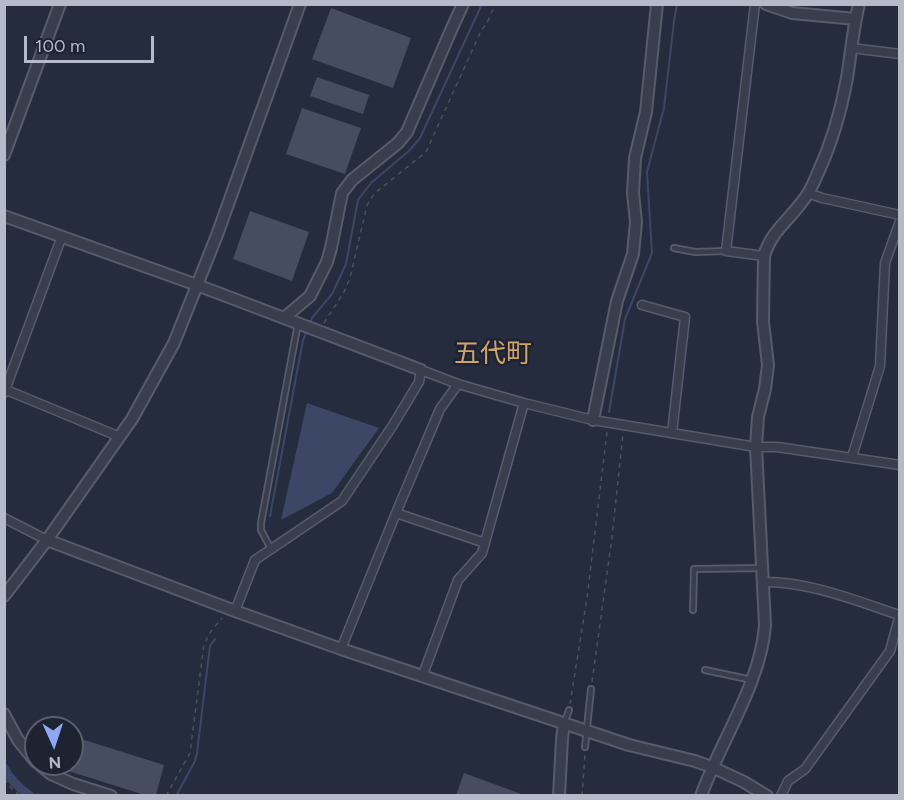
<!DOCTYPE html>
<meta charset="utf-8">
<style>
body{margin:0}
#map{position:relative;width:904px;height:800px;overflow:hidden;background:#252c3d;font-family:Figtree,sans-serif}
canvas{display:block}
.frame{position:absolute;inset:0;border:6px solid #b5bac8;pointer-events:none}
.north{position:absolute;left:24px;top:716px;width:60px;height:60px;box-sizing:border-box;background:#1e2332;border:2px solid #5a5f6e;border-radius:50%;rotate:177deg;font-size:16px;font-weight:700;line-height:24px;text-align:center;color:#b5bac8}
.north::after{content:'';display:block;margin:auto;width:21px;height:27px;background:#8ea8f4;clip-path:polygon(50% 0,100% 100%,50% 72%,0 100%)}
.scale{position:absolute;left:24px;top:36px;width:130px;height:27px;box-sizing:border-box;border:3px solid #b5bac8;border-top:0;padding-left:8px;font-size:18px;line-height:21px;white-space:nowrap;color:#b5bac8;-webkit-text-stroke:4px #1e2332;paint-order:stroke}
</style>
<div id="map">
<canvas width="904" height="800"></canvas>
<div class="frame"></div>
<div class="north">N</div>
<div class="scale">100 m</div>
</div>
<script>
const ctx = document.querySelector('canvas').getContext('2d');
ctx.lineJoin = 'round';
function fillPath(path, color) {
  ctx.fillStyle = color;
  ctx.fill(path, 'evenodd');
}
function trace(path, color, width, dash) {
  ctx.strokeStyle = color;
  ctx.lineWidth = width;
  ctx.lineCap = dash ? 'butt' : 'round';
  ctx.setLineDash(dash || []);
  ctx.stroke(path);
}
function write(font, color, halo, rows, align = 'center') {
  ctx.font = font + ' Figtree,"Noto Sans JP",sans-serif';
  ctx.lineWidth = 5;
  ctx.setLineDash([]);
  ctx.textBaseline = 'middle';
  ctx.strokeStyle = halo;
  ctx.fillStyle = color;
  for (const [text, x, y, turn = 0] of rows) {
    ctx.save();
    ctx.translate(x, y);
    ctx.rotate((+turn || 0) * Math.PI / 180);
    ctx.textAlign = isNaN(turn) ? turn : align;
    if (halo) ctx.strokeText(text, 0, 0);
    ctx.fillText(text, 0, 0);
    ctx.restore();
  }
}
fillPath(new Path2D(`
 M307 403 379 428 332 493 281 520Z`), '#3b4765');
trace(new Path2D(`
 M310 323 312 318 332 294 346 264 358 200 371 183 410 150 420 138 482 4
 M609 412 625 319 652 253 647 172 664 108 674 21 677 4
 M270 516 303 340 307 331
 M176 796 195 761 197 753 210 646 215 639`), '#3b4765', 2);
trace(new Path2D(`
 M4 768C10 780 19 788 30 796`), '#3b4765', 9);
fillPath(new Path2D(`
 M331 8 411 38 393 88 312 59Z
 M317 77 369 95 363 114 310 96Z
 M302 108 361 128 345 174 286 154Z
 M250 211 309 232 292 281 233 259Z
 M75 737 164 765 156 795H145L65 770 67 764H72V745Z
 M464 773 524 795H456Z`), '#464d61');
const service = new Path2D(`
 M674 248 695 252 726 251
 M271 549 261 530V523L298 323
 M693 610 694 569 762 568
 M705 670 752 680
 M564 724 569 710
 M585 747 591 689`);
const minor = new Path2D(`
 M755 4 726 251 764 256
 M851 48 900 54
 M808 193 822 198 900 215
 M642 305 685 317 672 433
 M4 389 120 437
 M4 393 62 236
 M852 457 880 366 885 263 900 221
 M396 513 485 543
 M4 518 47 540
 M763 582C808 581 857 601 899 615
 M235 611 255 560 342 501 393 425 419 382 421 370 458 384 524 403 593 420 756 447H777L900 465
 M341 649 396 513 440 409 458 384
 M422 677 458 580 482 553 524 403
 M781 796 788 781 805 769 890 651 900 614`);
const tertiary = new Path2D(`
 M766 4 792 13 856 19
 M4 155 60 4
 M4 216 197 285 421 370
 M284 318 310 296 327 262 331 248 342 193 352 180 398 143 407 132 452 28 463 4
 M593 420 617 301 633 254 636 222 633 193 635 158 646 112 657 4
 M47 540 235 611 341 649 629 745 695 761 712 767 744 782 767 796
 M4 596 47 540 132 419 174 343 217 235 300 4
 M4 714 18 740 36 762
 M39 764 51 774 73 784 111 796
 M559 796 562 739 564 724
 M701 796C721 740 761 683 765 625L756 447 758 417 765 389 768 365 763 322 764 256C771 232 787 222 801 203 808 195 813 185 817 175 831 145 841 111 847 78 851 53 853 29 859 4`);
trace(service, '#575c6b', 8);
trace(minor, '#575c6b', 11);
trace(tertiary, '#575c6b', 14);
trace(new Path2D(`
 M324 323 344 292 350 278 367 205 375 193 426 152 481 31 489 19 495 4
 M592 682 612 537 623 434
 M570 704 587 598 607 432
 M4 779 13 790 21 796
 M166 796 190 753 204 644 211 631 222 618
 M582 796 585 754`), '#45555b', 1.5, [4.5, 4.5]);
trace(service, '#393e4d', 4.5);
trace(minor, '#393e4d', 8);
trace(tertiary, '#393e4d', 10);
write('26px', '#d1a367', '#1e2332', [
 ["五代町",493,354]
]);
</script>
